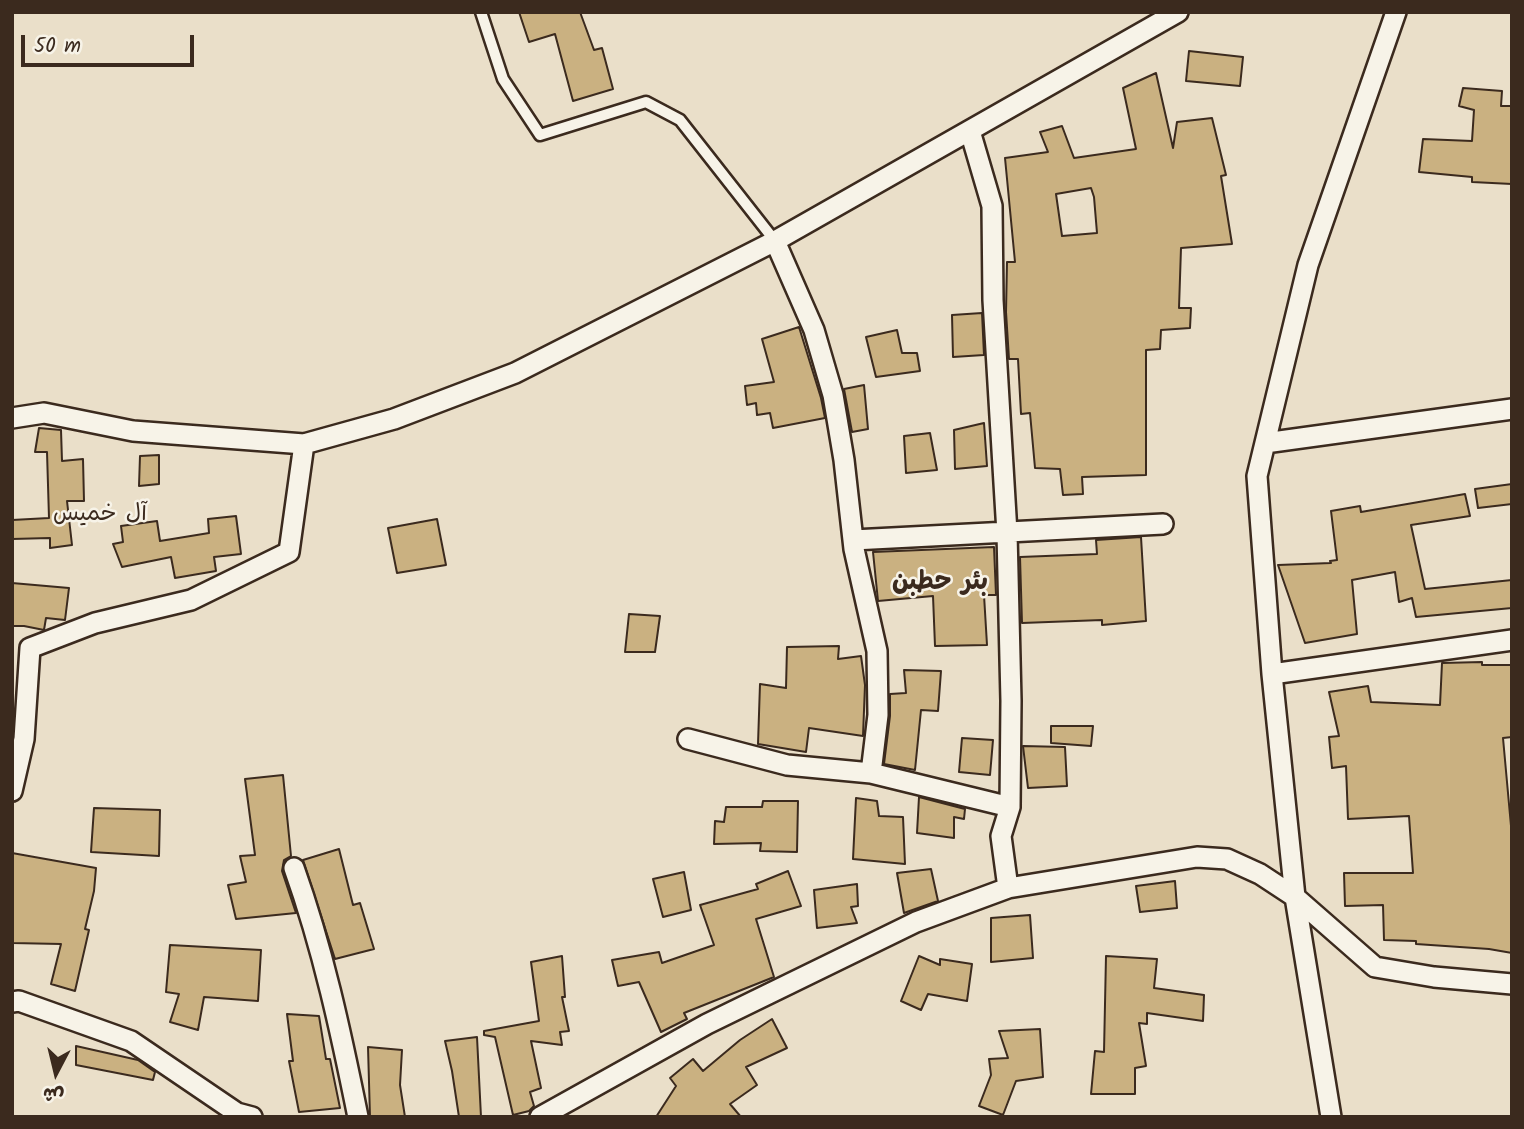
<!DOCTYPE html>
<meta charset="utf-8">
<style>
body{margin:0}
#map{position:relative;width:1524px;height:1129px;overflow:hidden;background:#eadfc9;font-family:Kalam,"Playpen Sans Arabic",sans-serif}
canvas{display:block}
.frame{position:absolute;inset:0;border:14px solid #3b2a1e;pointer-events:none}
.north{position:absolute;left:21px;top:1038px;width:70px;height:70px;-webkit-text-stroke:5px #f7f3e8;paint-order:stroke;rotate:187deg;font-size:19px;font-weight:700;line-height:28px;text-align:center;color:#3b2a1e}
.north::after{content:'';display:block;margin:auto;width:24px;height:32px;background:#3b2a1e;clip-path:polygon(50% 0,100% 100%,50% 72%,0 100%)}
.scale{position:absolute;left:21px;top:35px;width:173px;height:32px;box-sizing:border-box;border:4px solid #3b2a1e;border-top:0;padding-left:9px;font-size:21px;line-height:24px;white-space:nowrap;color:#3b2a1e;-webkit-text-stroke:5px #f7f3e8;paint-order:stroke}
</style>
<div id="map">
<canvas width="1524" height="1129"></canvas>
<div class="frame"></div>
<div class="north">ش</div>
<div class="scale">50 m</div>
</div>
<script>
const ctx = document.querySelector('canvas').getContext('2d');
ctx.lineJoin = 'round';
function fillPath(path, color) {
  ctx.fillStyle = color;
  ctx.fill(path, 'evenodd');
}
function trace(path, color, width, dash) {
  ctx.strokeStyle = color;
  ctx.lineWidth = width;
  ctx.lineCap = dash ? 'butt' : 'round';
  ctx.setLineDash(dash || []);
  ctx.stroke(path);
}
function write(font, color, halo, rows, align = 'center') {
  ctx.font = font + ' Kalam,"Playpen Sans Arabic",sans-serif';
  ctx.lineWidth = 5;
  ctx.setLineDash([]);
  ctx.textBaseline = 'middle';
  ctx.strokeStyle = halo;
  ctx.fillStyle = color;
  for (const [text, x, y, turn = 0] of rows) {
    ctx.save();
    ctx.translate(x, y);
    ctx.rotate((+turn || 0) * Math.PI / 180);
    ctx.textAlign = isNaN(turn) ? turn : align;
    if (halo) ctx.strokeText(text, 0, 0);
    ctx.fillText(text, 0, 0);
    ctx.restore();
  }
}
const building = new Path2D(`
 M519 12H580L594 50 602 48 613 89 573 101 555 34 529 42Z
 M1189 51 1243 57 1240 86 1186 81Z
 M1156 73 1173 148 1177 122 1212 118 1226 175 1221 176 1232 244 1181 248 1179 308H1191L1190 328 1161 330 1160 349 1146 350V475L1082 477 1083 494 1063 495 1060 469 1035 468 1030 413 1021 414 1018 359H1009L1006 312 1007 262H1015L1005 158 1048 152 1040 132 1062 126 1074 158 1136 149 1123 88ZM1091 188 1094 197 1097 233 1062 236 1056 194Z
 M1463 88 1502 91 1501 106H1512V184L1472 182V177L1419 172 1423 139 1472 141 1474 110 1459 106Z
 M982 313 984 355 953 357 952 315Z
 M799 327 821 398 825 418 773 428 770 413 757 415 756 403 747 405 745 386 774 382 762 339Z
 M897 330 902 353H917L920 371 876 377 866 337Z
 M864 385 868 429 852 432 844 389Z
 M984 423 987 466 955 469 954 430Z
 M39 428 61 430 62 461 83 459 84 501H67L72 545 50 548V538L12 539V520L49 518 47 452H35Z
 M930 433 937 470 906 473 904 436Z
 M159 455V484L139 486 140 456Z
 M1512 484V504L1478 508 1475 489Z
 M1465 494 1470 516 1411 525 1425 589 1512 580V608L1416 617 1412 598 1399 602 1395 572 1352 580 1357 634 1305 643 1278 565 1331 563 1330 561 1337 560 1331 511 1360 506 1361 512Z
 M236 516 241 554 214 557 216 571 175 578 171 557 122 567 113 544 123 542 121 526 157 521 160 541 209 533 208 519Z
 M437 519 446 565 397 573 388 528Z
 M1141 537 1146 621 1102 625V620L1022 623 1020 557 1097 554 1096 540Z
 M994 547 996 595H984L987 645 935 646 933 596 878 601 873 552Z
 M12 583 69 588 65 620 46 618 44 630 24 626H12Z
 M629 614 660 616 655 652H625Z
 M839 646 838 659 861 656 865 685 863 736 809 728 806 752 758 744 760 684 786 688 787 647Z
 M1482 662V665H1512V737L1503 738 1512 837V953L1489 949 1416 944V941L1384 940 1383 905 1345 906 1344 873H1413L1409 816 1348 819 1346 766 1332 768 1329 737 1339 736 1329 692 1368 686 1371 702 1440 705 1442 663Z
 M904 670 941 671 938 711 921 710 915 770 884 764 890 716V694L906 693Z
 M1051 726H1093L1091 746 1051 743Z
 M962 738 993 740 990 775 959 772Z
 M1023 746 1065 747 1067 786 1028 788Z
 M283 775 291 856 284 860 282 871 296 913 236 919 228 885 246 882 240 856 255 855 245 779Z
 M919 797 965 809 964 819 954 817V838L917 833Z
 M856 798 877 801 879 816 903 817 905 864 853 859Z
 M763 801H798L797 852 760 851 761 843 714 844 715 821 724 822 726 807H762Z
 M94 808 160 810 159 856 91 852Z
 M339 849 353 905 360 903 374 949 335 959 303 860Z
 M12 853 96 868 94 891 85 929 89 930 75 991 51 984 61 944 12 943Z
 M931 869 938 901 904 913 897 873Z
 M788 871 801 906 756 919 774 977 684 1013 687 1019 661 1032 639 982 618 986 612 960 659 952 662 963 714 945 700 905 758 889 756 884Z
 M684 872 691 910 663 917 653 879Z
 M1175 881 1177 908 1140 912 1136 886Z
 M857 884 858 906 851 907 857 923 817 928 814 890Z
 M1030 915 1033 958 991 962V918Z
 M170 945 261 950 258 1001 204 997 198 1030 170 1022 179 994 166 992Z
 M562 956 565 997H562L569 1031 560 1032 562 1045 531 1041 541 1088 530 1092 534 1106 529 1111 513 1115 495 1037 484 1035V1031L539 1021 531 962Z
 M919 956 940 965V959L972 964 967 1001 928 994 921 1010 901 1001Z
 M1106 956 1157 959 1154 988 1204 995 1203 1021 1147 1013V1024L1139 1023 1146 1066 1135 1068V1094H1091L1095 1051 1104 1052Z
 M287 1014 319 1016 326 1059H330L340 1108 299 1112 289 1061H293Z
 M772 1019 787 1048 746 1067 757 1085 730 1104 741 1117H656L676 1086 670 1078 693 1059 703 1071 740 1040Z
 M1040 1029 1043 1077 1016 1081 1003 1115 979 1106 991 1075 989 1059 1008 1058 999 1031Z
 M477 1037 481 1117H459L452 1071 445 1041Z
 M76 1046 138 1060 155 1072 153 1080 76 1065Z
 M368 1047 402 1050 400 1085 405 1117H370Z`);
fillPath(building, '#cab181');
trace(building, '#3b2a1e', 2);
const lane = new Path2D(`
 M481 12 503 79 540 135 646 102 680 120 775 241`);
const street = new Path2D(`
 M970 131 992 206 993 300 1007 533 1011 701 1010 807 1001 836 1008 888
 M775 241 814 330 833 395 844 460 854 549 877 651 878 715 871 773
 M12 418 44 413 133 431 304 444 394 419 515 373 775 241 1178 12
 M1265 443 1512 409
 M853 540 1163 524
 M1272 674 1257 476 1308 265 1396 12
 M688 739 787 765 871 773 1010 807
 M12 791 24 739 30 648 95 623 191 600 289 552 304 444
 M294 868C323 949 341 1033 358 1117
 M12 1002 19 1001 131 1041 237 1113 252 1117
 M540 1117 707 1024 916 922 1008 888 1197 857 1227 859 1260 874 1295 897 1375 967 1434 977 1512 984
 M1331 1117 1295 897 1272 674 1512 640`);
trace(lane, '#3b2a1e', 15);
trace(street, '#3b2a1e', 24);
trace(lane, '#f7f3e8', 10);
trace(street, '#f7f3e8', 19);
write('23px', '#3b2a1e', '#f7f3e8', [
 ["آل خميس",100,516]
]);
write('bold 26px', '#3b2a1e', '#f7f3e8', [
 ["بئر حطبن",940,585]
]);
</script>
